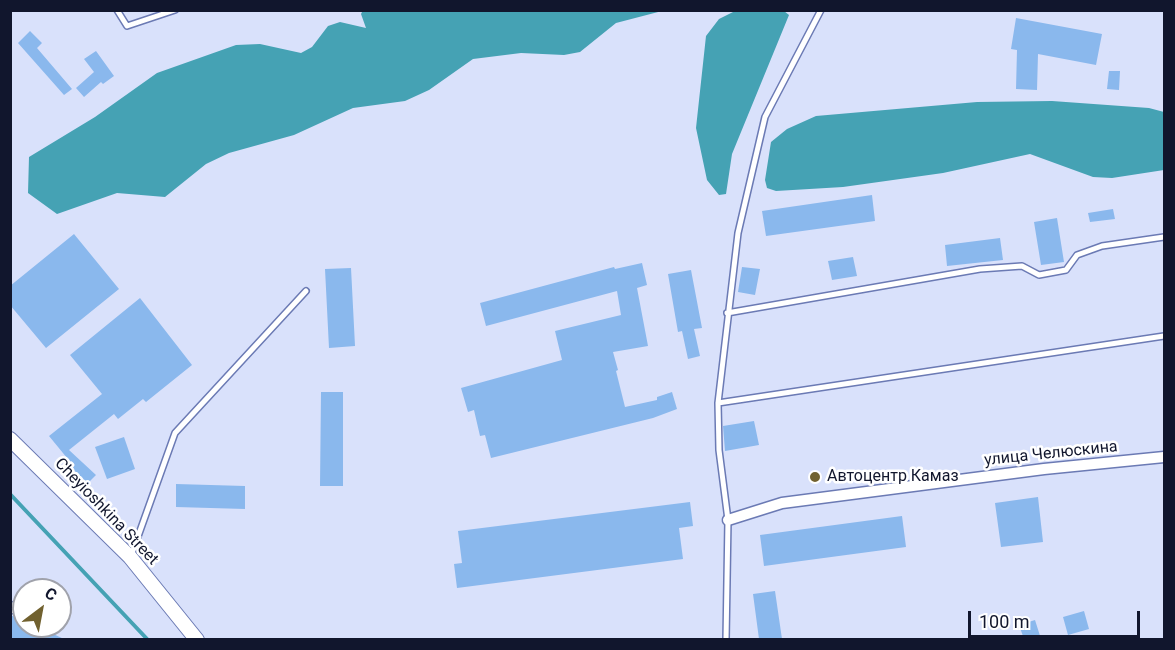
<!DOCTYPE html>
<meta charset="utf-8">
<style>
body{margin:0}
#map{position:relative;width:1175px;height:650px;overflow:hidden;background:#d9e1fb;font-family:Roboto,sans-serif}
canvas{display:block}
.frame{position:absolute;inset:0;border:12px solid #11162d;pointer-events:none}
.north{position:absolute;left:12px;top:578px;width:60px;height:60px;box-sizing:border-box;background:#fff;border:2px solid #a0a2ab;border-radius:50%;rotate:32deg;font-size:16px;font-weight:700;line-height:24px;text-align:center;color:#11162d}
.north::after{content:'';display:block;margin:auto;width:21px;height:27px;background:#71612f;clip-path:polygon(50% 0,100% 100%,50% 72%,0 100%)}
.scale{position:absolute;left:968px;top:611px;width:172px;height:27px;box-sizing:border-box;border:3px solid #11162d;border-top:0;padding-left:8px;font-size:18px;line-height:21px;white-space:nowrap;color:#11162d;-webkit-text-stroke:4px #fff;paint-order:stroke}
</style>
<div id="map">
<canvas width="1175" height="650"></canvas>
<div class="frame"></div>
<div class="north">С</div>
<div class="scale">100 m</div>
</div>
<script>
const ctx = document.querySelector('canvas').getContext('2d');
ctx.lineJoin = 'round';
function fillPath(path, color) {
  ctx.fillStyle = color;
  ctx.fill(path, 'evenodd');
}
function trace(path, color, width, dash) {
  ctx.strokeStyle = color;
  ctx.lineWidth = width;
  ctx.lineCap = dash ? 'butt' : 'round';
  ctx.setLineDash(dash || []);
  ctx.stroke(path);
}
function write(font, color, halo, rows, align = 'center') {
  ctx.font = font + ' Roboto,sans-serif';
  ctx.lineWidth = 5;
  ctx.setLineDash([]);
  ctx.textBaseline = 'middle';
  ctx.strokeStyle = halo;
  ctx.fillStyle = color;
  for (const [text, x, y, turn = 0] of rows) {
    ctx.save();
    ctx.translate(x, y);
    ctx.rotate((+turn || 0) * Math.PI / 180);
    ctx.textAlign = isNaN(turn) ? turn : align;
    if (halo) ctx.strokeText(text, 0, 0);
    ctx.fillText(text, 0, 0);
    ctx.restore();
  }
}
fillPath(new Path2D(`
 M363 10 662 11 616 23 580 52 564 55 521 53 473 59 429 90 405 101 353 108 294 135 229 153 206 164 165 197 117 193 57 214 28 193 29 157 95 117 157 73 236 45 260 44 301 53 312 47 328 26 340 22 366 28 361 14Z
 M737 10 784 11 789 15 732 154 726 194 719 195 707 180 696 128 706 36 719 19Z
 M1052 101 1149 108 1164 112V170L1112 178 1093 177 1030 154 943 173 843 187 776 191 767 188 765 180 771 142 787 129 816 116 977 102Z`), '#45a2b4');
trace(new Path2D(`
 M10 494 148 640`), '#45a2b4', 4);
fillPath(new Path2D(`
 M1016 18 1102 34 1096 65 1038 54 1037 90 1016 89 1017 50 1011 49Z
 M30 31 42 43 37 48 72 89 64 95 18 43Z
 M96 51 114 76 103 84 101 82 84 97 76 88 94 72 84 59Z
 M1109 71H1120L1119 90 1107 89Z
 M872 195 875 221 766 236 762 211Z
 M1113 209 1115 219 1090 222 1088 213Z
 M1057 218 1064 262 1041 265 1034 222Z
 M74 234 119 289 46 348 10 305V286Z
 M1000 238 1003 260 947 266 945 245Z
 M853 257 857 276 832 280 828 261Z
 M642 263 647 285 637 288 648 346 613 352 618 370 616 371 625 407 657 400V397L672 392 677 409 653 418 491 458 485 435 480 436 474 410 468 412 461 388 562 360 555 331 621 315 617 291 486 326 480 303 614 267 615 269Z
 M742 267 760 269 755 295 738 292Z
 M351 268 355 346 329 348 325 269Z
 M691 270 702 328 694 329 700 356 688 359 682 331 678 332 668 274Z
 M140 298 192 365 146 402 143 399 118 419 114 414 69 450 96 475 88 483 69 466 72 464 49 436 102 394 70 355Z
 M321 392H343V486H320Z
 M754 421 759 445 725 451 723 426Z
 M124 437 135 469 107 479 95 447Z
 M176 484 245 486V509L176 507Z
 M1038 497 1043 542 1001 547 995 503Z
 M690 502 693 526 679 528 683 559 457 588 454 564 462 563 458 531Z
 M902 516 906 547 764 566 760 535Z
 M775 591 782 639H759L753 594Z
 M1084 611 1089 629 1068 635 1063 617Z
 M10 615 24 620V626H36L64 639H10Z
 M1035 620 1041 639H1024L1019 625Z`), '#8ab8ed');
const service = new Path2D(`
 M117 10 127 26 175 10
 M727 313 980 269 1022 266 1039 275 1066 270 1077 255 1102 246 1164 237
 M718 403 1164 336
 M131 556 175 433 306 291
 M726 640 728 520 719 450 718 403 738 233 765 117 821 10`);
const minor = new Path2D(`
 M728 520 782 503 1044 469 1164 457
 M10 607 13 608`);
const tertiary = new Path2D(`
 M10 439 130 557 197 640`);
trace(service, '#6b7ab4', 8);
trace(minor, '#6b7ab4', 13);
trace(tertiary, '#6b7ab4', 16);
trace(service, '#fff', 5);
trace(minor, '#fff', 10);
trace(tertiary, '#fff', 14);
for (const [x, y, r, color] of [
 [815,477,6,"#71612f"]
]) {
  const dot = new Path2D();
  dot.arc(x, y, r, 0, 2 * Math.PI);
  ctx.fillStyle = color;
  ctx.fill(dot);
  trace(dot, '#fff', 2);
}
write('16px', '#11162d', '#fff', [
 ["улица Челюскина",1051,454,-6],
 ["Cheyioshkina Street",106,512,46]
]);
write('16px', '#11162d', '#fff', [
 ["Автоцентр Камаз",827,477]
], 'left');
</script>
